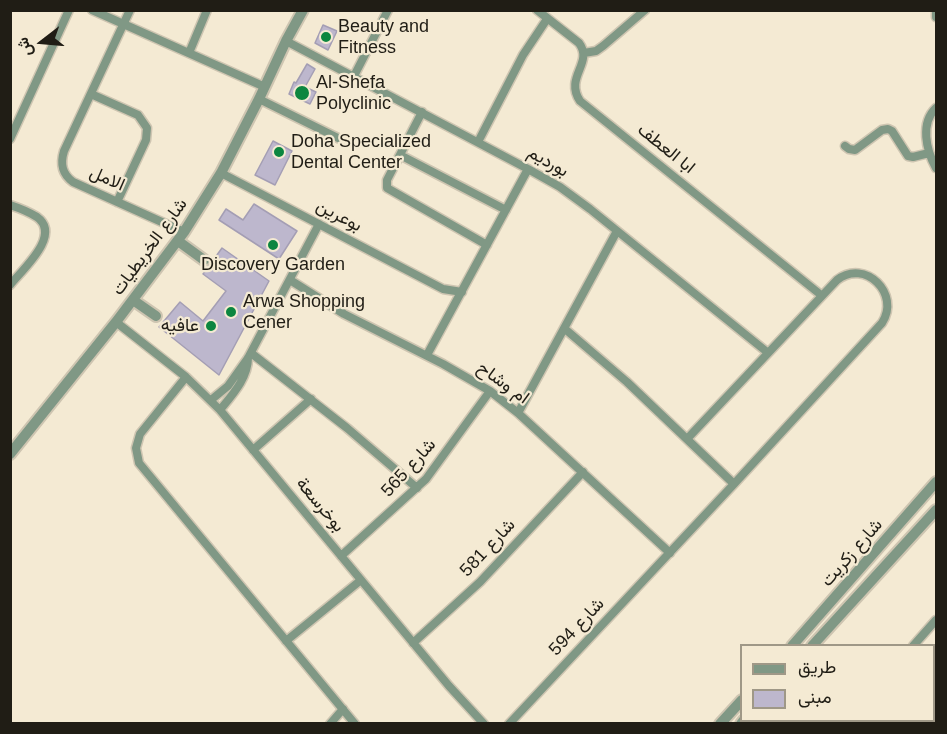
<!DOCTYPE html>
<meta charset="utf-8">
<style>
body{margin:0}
#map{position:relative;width:947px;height:734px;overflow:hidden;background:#f4ead3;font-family:Helvetica,Vazirmatn,sans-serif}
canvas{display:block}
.frame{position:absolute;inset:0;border:12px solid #201d15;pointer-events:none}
.legend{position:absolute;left:740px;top:644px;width:195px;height:78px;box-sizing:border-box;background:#f4ead3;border:2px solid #9f9887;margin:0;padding:8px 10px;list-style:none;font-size:18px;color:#201d15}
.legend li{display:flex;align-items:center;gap:12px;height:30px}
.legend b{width:30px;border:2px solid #9f9887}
.north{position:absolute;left:12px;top:12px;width:60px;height:60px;-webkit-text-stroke:4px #f4ead3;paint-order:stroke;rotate:254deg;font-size:16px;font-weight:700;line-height:24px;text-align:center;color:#201d15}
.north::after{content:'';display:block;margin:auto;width:21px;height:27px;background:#201d15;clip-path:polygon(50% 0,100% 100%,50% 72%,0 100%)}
</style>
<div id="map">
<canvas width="947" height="734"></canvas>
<div class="frame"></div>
<ul class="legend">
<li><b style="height:8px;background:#809885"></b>طريق</li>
<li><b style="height:16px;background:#bdb7cd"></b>مبنى</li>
</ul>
<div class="north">ش</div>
</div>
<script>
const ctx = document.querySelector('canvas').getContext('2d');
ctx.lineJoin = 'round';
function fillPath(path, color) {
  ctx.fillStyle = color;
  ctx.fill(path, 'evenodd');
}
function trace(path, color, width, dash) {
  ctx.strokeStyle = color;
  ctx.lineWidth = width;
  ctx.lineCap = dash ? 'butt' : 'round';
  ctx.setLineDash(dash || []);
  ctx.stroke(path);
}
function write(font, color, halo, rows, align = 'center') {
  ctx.font = font + ' Helvetica,Vazirmatn,sans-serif';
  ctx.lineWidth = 4.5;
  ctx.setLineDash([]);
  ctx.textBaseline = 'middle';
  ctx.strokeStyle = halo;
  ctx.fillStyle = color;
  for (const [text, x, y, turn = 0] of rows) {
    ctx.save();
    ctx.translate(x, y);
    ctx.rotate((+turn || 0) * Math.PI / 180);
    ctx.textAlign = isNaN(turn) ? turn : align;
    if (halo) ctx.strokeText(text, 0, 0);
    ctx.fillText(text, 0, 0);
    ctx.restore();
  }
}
const building = new Path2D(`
 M323 25 337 31 328 50 315 43Z
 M307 64 315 69 305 87 316 92 310 104 289 94 294 82 296 83Z
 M273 141 292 151 275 185 255 175Z
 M254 204 297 231 279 259 219 220 226 209 243 220Z
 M222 248 269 281 219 375 159 327 180 302 203 321 226 291 203 274Z`);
fillPath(building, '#bdb7cd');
trace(building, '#a49eb4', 1.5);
const minor = new Path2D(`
 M92 10 265 87
 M130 10 64 151C60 164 62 174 73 182L184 232
 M537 10 579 43C594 63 564 77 580 101L821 295
 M936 10V17
 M286 41 528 169 560 187 590 209 767 352
 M189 53 207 10
 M584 53 596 51 603 46 645 10
 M354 76 388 10
 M91 94 138 115 147 128 146 140 117 202
 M259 99 342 140
 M936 108C920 123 926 150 936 168
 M422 112 387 180V188L487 245
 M10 139 69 10
 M478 142 523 55 547 19
 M845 146 849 149 855 150 882 130 888 129 892 131 908 156 913 157 929 153
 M400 155 506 210
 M221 173 443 289 462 292
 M10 205C19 208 29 212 37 217 62 235 23 269 10 285
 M290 280 344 314 443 364 490 391 518 413 670 553
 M116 322 186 377 220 410 449 686 484 724
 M565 329 627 382 734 484
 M251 353 347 428 417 488
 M427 355 528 169
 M186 377 140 434 136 448 139 463 355 724
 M211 400 228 386 248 358 319 224
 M220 410C232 395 248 378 248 358
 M518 413 617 231
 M253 450 311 399
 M341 556 426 479 490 391
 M286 641 361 580
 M413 643 480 582 583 472
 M913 646 936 620
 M889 720 891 724
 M330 724 343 709
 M509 724 734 484 882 323C901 294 865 258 837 280L687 439
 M841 724 844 720`);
const tertiary = new Path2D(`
 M178 241 204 260
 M133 300 156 316
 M10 454 116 322 184 232 221 173 259 99 286 41 303 10
 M792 646 936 482
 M812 646 936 510
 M720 724 742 700
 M741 724 744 720`);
trace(minor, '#cec5b1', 11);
trace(tertiary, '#cec5b1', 14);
trace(minor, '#809885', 8);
trace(tertiary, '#809885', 10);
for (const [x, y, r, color] of [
 [326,37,6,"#0c8640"],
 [302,93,8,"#0c8640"],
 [279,152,6,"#0c8640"],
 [273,245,6,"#0c8640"],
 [231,312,6,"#0c8640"],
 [211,326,6,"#0c8640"]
]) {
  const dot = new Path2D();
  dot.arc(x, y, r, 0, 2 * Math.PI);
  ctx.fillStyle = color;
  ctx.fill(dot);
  trace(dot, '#f4ead3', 2);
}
write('18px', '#201d15', '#f4ead3', [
 ["Beauty and",338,27],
 ["Fitness",338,48],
 ["Al-Shefa",316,83],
 ["Polyclinic",316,104],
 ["Doha Specialized",291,142],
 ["Dental Center",291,163],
 ["Discovery Garden",273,265,"center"],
 ["Arwa Shopping",243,302],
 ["Cener",243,323],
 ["عافيه",199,326,"right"]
], 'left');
write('18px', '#201d15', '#f4ead3', [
 ["ابا العطف",666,149,39],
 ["بورديم",548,162,30],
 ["الامل",107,179,24],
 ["بوعرين",339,216,28],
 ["شارع الخريطيات",150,247,-54],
 ["ام وشاح",503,383,36],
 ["شارع 565",409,468,-48],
 ["بوخرسعة",320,505,50],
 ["شارع 581",488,548,-47],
 ["شارع زكريت",852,553,-49],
 ["شارع 594",577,627,-47]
]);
</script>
